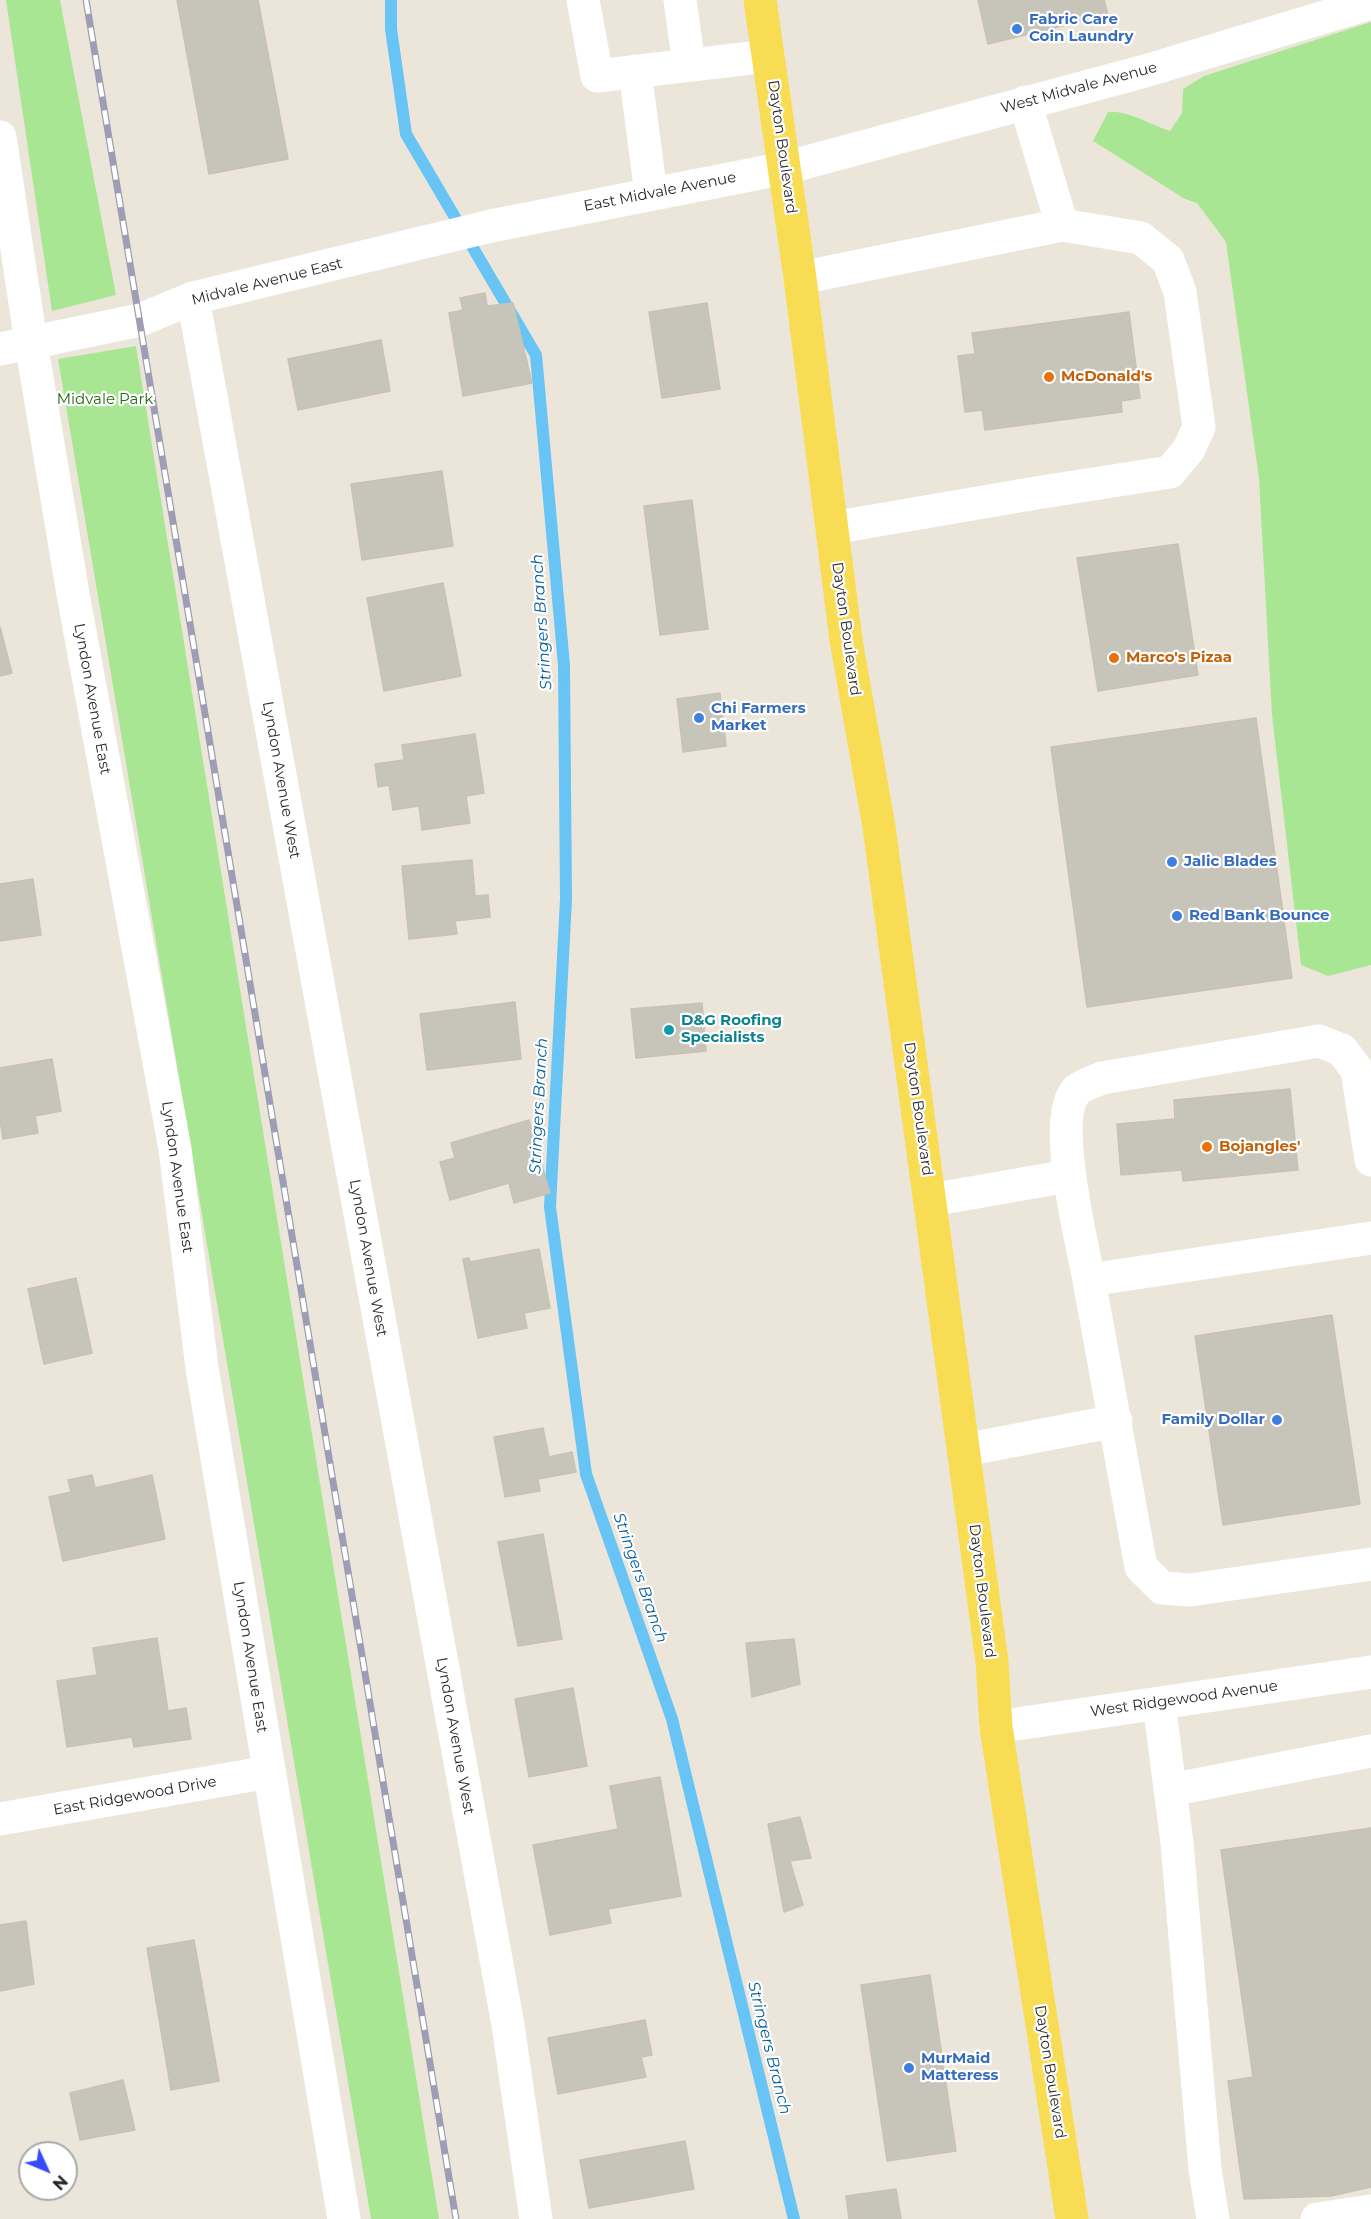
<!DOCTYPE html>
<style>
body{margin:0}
#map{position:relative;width:1371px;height:2219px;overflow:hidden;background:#ece6da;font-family:Montserrat,sans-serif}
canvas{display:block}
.north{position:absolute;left:18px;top:2141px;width:60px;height:60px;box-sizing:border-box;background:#fff;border:2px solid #a9a9a9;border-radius:50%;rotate:134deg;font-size:16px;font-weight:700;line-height:24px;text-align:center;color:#292929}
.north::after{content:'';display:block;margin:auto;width:21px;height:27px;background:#344bff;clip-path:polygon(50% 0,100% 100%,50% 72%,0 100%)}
</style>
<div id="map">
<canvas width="1371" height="2219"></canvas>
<div class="north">N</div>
</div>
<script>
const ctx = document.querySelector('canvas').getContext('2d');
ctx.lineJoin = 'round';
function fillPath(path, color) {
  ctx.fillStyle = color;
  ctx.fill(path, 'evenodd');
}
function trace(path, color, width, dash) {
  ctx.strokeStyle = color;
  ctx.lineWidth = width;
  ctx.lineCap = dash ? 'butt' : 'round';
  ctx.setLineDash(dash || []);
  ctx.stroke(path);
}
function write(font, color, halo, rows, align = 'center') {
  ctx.font = font + ' Montserrat,sans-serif';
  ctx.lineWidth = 4.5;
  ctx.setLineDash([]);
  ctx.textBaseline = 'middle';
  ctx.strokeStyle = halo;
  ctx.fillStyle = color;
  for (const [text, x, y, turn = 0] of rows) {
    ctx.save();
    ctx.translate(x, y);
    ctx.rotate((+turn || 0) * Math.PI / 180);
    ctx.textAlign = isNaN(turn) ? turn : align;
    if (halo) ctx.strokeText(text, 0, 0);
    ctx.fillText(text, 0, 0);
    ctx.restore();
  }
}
fillPath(new Path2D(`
 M6 0H60L116 295 52 311Z
 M1371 22V965L1328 976 1301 965 1272 715 1259 479 1226 242 1197 203 1185 199 1093 141 1108 112C1127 110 1151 125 1170 131L1182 113 1183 89 1204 76Z
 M136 346 439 2219H371L58 359Z`), '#a9e693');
trace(new Path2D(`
 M391 0V29L406 134 536 355 564 665 566 899 550 1207 586 1474 672 1719 794 2219`), '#67c4f4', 12);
const building = new Path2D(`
 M177 0H258L288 159 209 174Z
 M978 0H1104L1108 15 988 44Z
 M485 293 487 306 513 303 532 383 463 396 449 313 463 310 460 298Z
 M707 303 720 389 662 398 649 312Z
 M1129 312 1140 398 1121 401 1122 412 985 430 982 410 965 412 958 356 975 354 972 333Z
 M381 340 390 391 298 410 288 359Z
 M442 471 453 546 362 560 351 484Z
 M692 500 708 629 660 635 644 506Z
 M1178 544 1198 675 1098 691 1077 558Z
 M443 583 461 676 384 691 367 598Z
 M0 627 12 673 0 676Z
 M720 693 726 746 683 752 677 699Z
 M1256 718 1292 978 1087 1007 1051 747Z
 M475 734 484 793 466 796 470 823 422 830 419 806 393 810 389 785 378 787 375 764 404 760 402 745Z
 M472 860 475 896 488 895 490 917 455 921 457 934 409 939 402 866Z
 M33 879 41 935 0 941V884Z
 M515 1002 521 1059 427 1070 420 1014Z
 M702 1003 706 1051 636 1058 631 1009Z
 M52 1059 61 1111 35 1116 38 1133 3 1139 0 1120V1068Z
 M1290 1089 1298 1170 1183 1181 1182 1170 1121 1175 1117 1124 1175 1119 1174 1100Z
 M529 1120 550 1193 514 1203 509 1183 450 1200 440 1162 455 1158 451 1143Z
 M539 1249 550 1308 524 1313 527 1328 478 1338 463 1259 469 1258 470 1262Z
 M76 1278 92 1353 44 1364 28 1289Z
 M1332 1315 1360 1504 1223 1525 1195 1336Z
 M543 1428 549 1457 572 1452 576 1472 538 1479 540 1491 505 1497 494 1437Z
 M92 1475 95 1488 152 1475 165 1539 63 1561 49 1497 71 1492 68 1480Z
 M543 1534 562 1639 518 1646 498 1542Z
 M157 1638 168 1711 186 1708 191 1739 134 1747 132 1737 67 1747 57 1681 97 1675 93 1648Z
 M794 1639 800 1684 752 1697 746 1643Z
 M573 1688 587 1766 529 1777 515 1699Z
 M660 1777 681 1896 608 1909 611 1923 550 1935 533 1845 618 1829 610 1786Z
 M800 1817 811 1858 790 1861 803 1905 784 1912 768 1824Z
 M1371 1828V2187L1331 2196 1244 2199 1228 2081 1253 2077 1221 1850Z
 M26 1921 34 1984 0 1991V1925Z
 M194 1940 219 2081 171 2090 147 1948Z
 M930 1975 956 2151 887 2161 861 1985Z
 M645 2020 652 2055 641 2057 646 2077 558 2094 548 2038Z
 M123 2080 135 2130 80 2140 70 2093Z
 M685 2141 694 2189 589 2208 580 2160Z
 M896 2189 901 2219H849L846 2196Z`);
fillPath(building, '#c7c4b9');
trace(building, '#c8c2b4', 1.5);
trace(new Path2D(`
 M583 0 597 76 768 56
 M680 0 689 65
 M635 71 651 194
 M0 137 31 342 73 594 175 1149 202 1368 344 2219
 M800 278 1062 225
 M193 298 508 2025 536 2219
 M0 349 140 320 193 298 491 226 785 168 1145 71 1371 3
 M832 528 1036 493 1170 472 1189 449 1199 427 1180 292 1168 260 1141 238 1062 225 1025 102
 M1371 1160 1357 1070 1342 1050 1319 1041 1102 1078C1095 1081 1083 1085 1077 1090 1050 1118 1082 1242 1089 1280L1371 1238
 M931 1200 1068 1176
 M1089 1280 1141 1567 1162 1588 1190 1590 1371 1564
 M964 1450 1116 1421
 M1159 1703 1177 1843 1205 2169 1213 2219
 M996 1727 1371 1672
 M1170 1790 1371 1751
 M0 1819 269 1772
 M1317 2219 1371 2211`), '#fff', 33);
trace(new Path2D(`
 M760 0 800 278 846 640 879 827 992 1662 996 1727 1072 2219`), '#f8dd54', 33);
const rail = new Path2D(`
 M86 0 456 2219`);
trace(rail, '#9d9eb5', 7);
trace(rail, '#fff', 4.5, [14]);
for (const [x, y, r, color] of [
 [1017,29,6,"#3f7fe0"],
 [1049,377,6,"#e8710a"],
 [1114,658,6,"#e8710a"],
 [699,718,6,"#3f7fe0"],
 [1172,862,6,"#3f7fe0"],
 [1177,916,6,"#3f7fe0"],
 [669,1030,6,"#0f9aa8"],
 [1207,1147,6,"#e8710a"],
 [1277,1420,6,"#3f7fe0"],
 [909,2068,6,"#3f7fe0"]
]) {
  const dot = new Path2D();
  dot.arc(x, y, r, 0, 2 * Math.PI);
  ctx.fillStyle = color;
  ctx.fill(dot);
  trace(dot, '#fff', 2);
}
write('bold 15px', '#366cbe', '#fff', [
 ["Fabric Care",1029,20],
 ["Coin Laundry",1029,37],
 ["Chi Farmers",711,709],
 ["Market",711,726],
 ["Jalic Blades",1184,862],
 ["Red Bank Bounce",1189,916],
 ["Family Dollar",1265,1420,"right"],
 ["MurMaid",921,2059],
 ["Matteress",921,2076]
], 'left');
write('15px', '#292929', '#fff', [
 ["West Midvale Avenue",1079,88,-15],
 ["Dayton Boulevard",782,147,82],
 ["East Midvale Avenue",660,192,-11],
 ["Midvale Avenue East",267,282,-14],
 ["Dayton Boulevard",846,629,82],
 ["Lyndon Avenue East",92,699,80],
 ["Lyndon Avenue West",281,780,80],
 ["Dayton Boulevard",918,1109,82],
 ["Lyndon Avenue East",177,1177,82],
 ["Lyndon Avenue West",368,1258,80],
 ["Dayton Boulevard",982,1591,83],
 ["Lyndon Avenue East",250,1657,81],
 ["West Ridgewood Avenue",1184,1699,-8],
 ["Lyndon Avenue West",455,1736,80],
 ["East Ridgewood Drive",135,1796,-10],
 ["Dayton Boulevard",1050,2072,81]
]);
write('bold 15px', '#c56008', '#fff', [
 ["McDonald's",1061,377],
 ["Marco's Pizaa",1126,658],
 ["Bojangles'",1219,1147]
], 'left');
write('15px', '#216916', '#fff', [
 ["Midvale Park",105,400]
]);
write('bold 15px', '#0d838f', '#fff', [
 ["D&G Roofing",681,1021],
 ["Specialists",681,1038]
], 'left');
write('italic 16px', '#0660a0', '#fff', [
 ["Stringers Branch",542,622,-94],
 ["Stringers Branch",539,1106,-87],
 ["Stringers Branch",640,1578,71],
 ["Stringers Branch",769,2048,76]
]);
</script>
